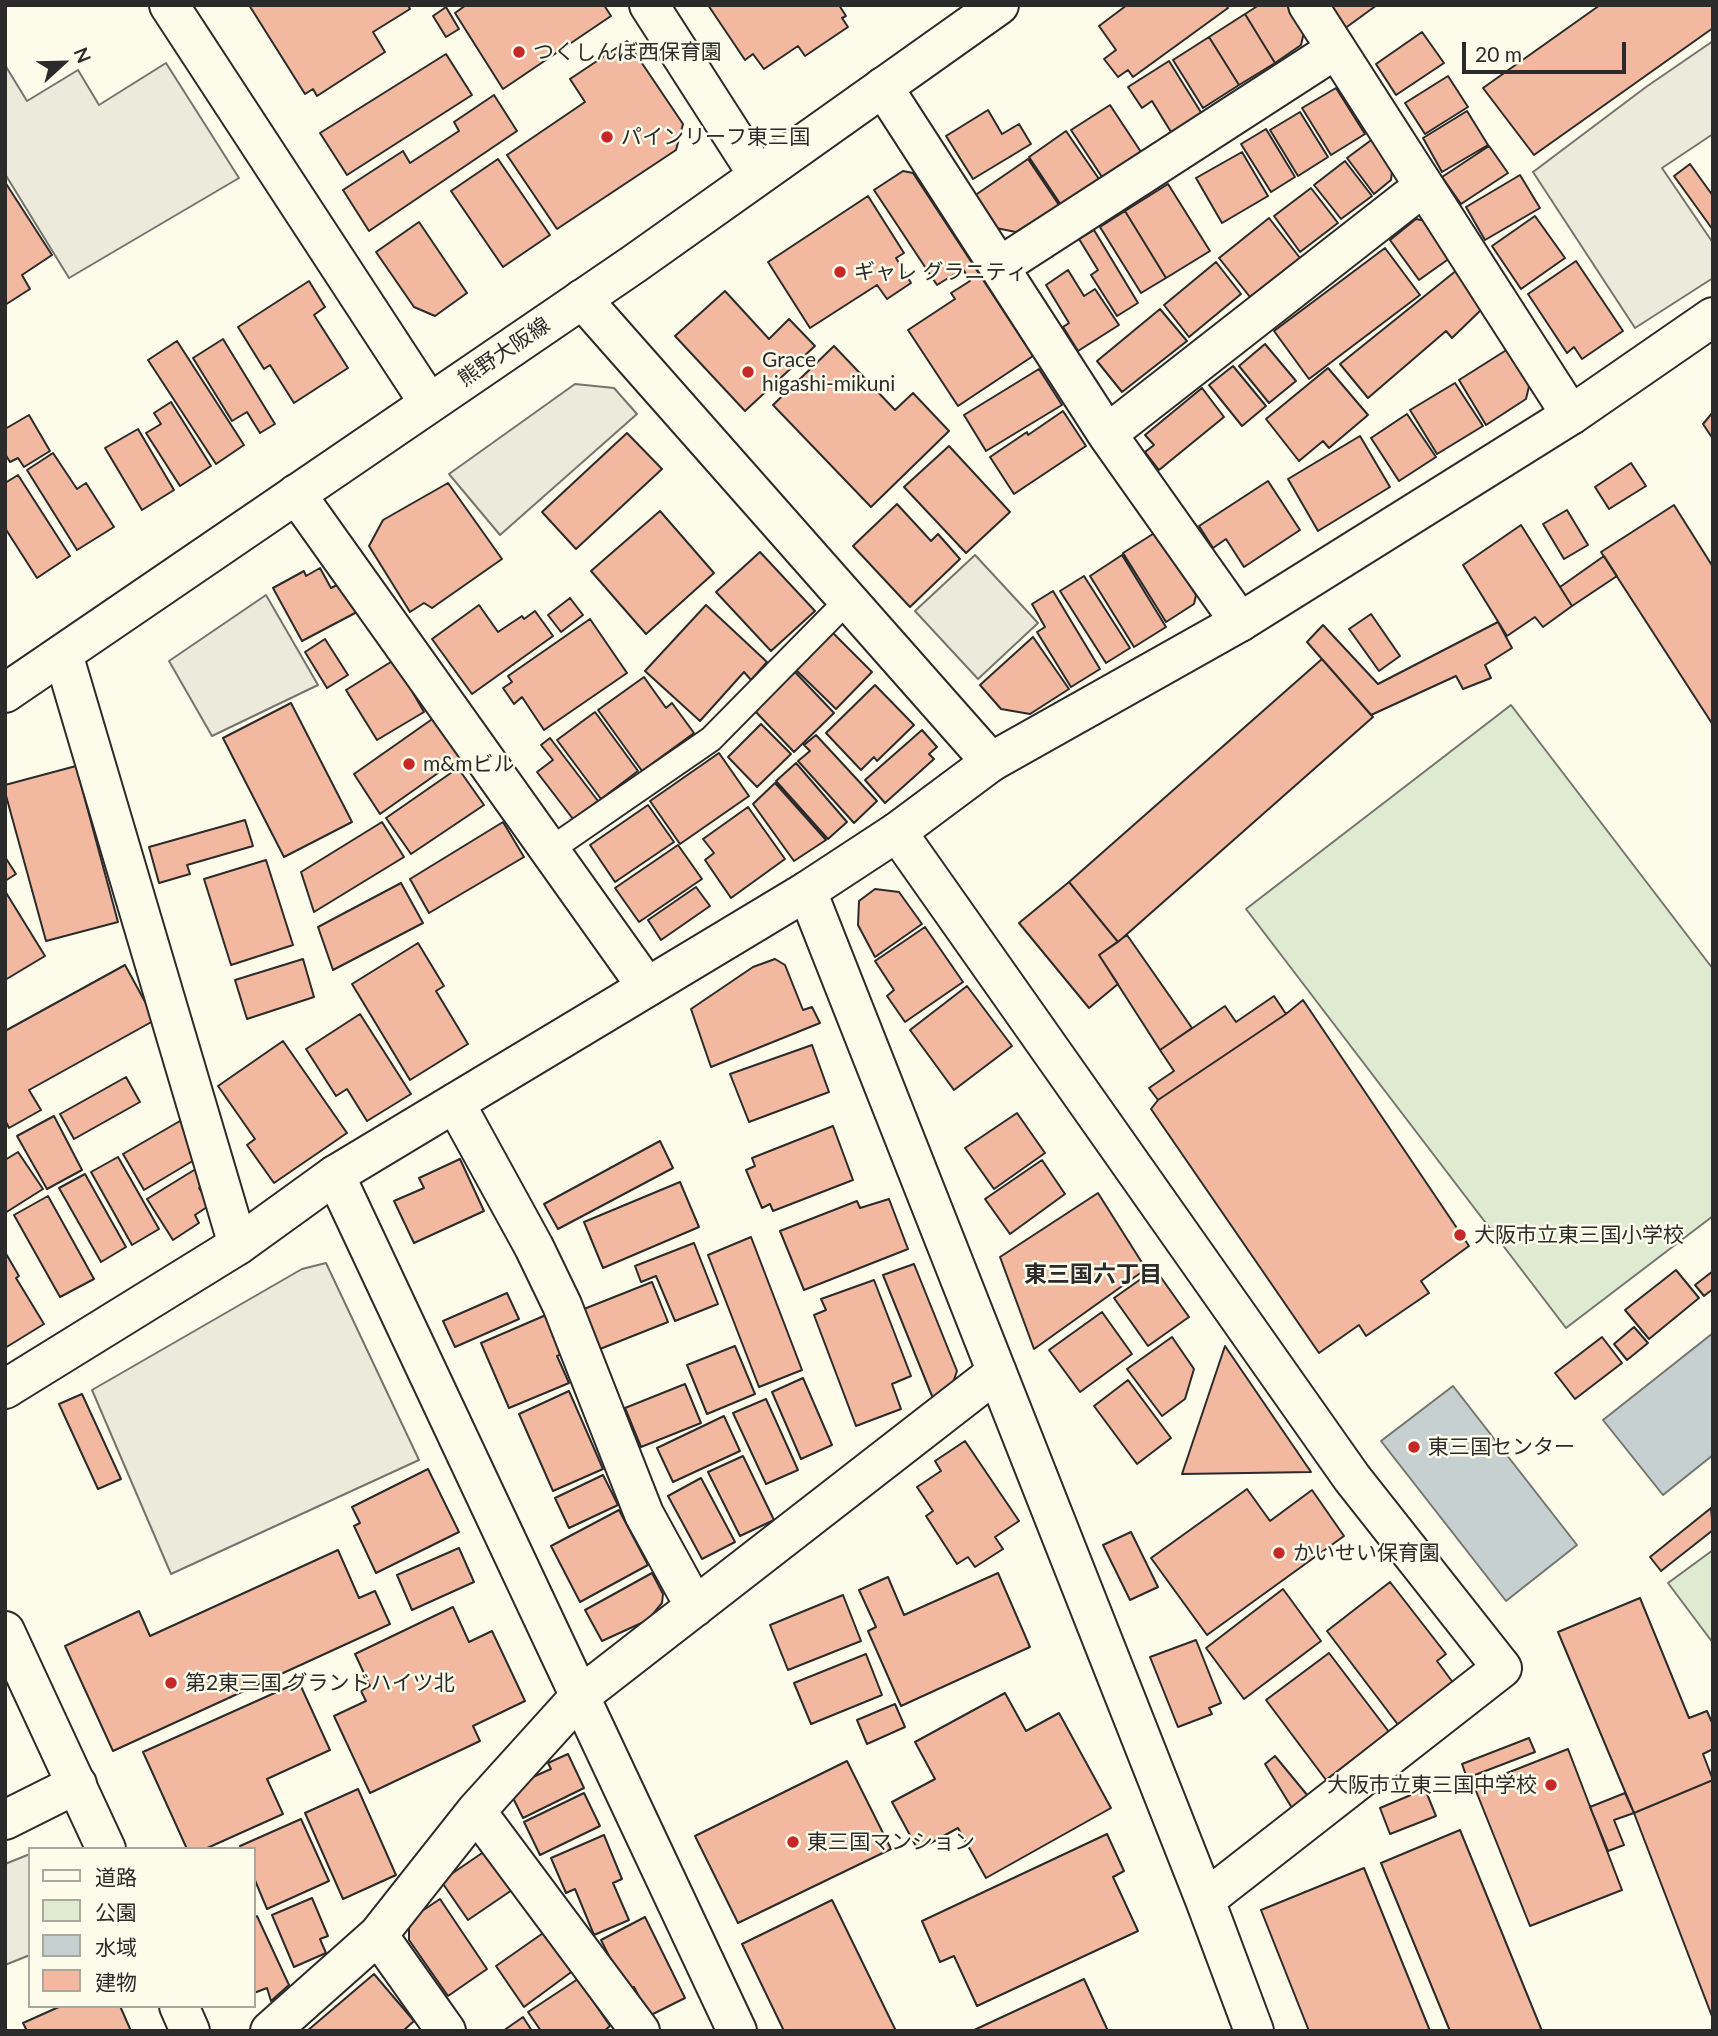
<!DOCTYPE html>
<meta charset="utf-8">
<style>
body{margin:0}
#map{position:relative;width:1718px;height:2036px;overflow:hidden;background:#fdfbea;font-family:Lato,"Noto Sans JP",sans-serif}
canvas{display:block}
.frame{position:absolute;inset:0;border:7px solid #2b2b2b;pointer-events:none}
.legend{position:absolute;left:28px;top:1847px;width:228px;height:161px;box-sizing:border-box;background:#fdfbea;border:2px solid #a9a89e;margin:0;padding:9px 12px;list-style:none;font-size:21px;color:#2b2b2b}
.legend li{display:flex;align-items:center;gap:14px;height:35px}
.legend b{width:35px;border:2px solid #a9a89e}
.north{position:absolute;left:28px;top:28px;width:70px;height:70px;-webkit-text-stroke:5px #fdfbea;paint-order:stroke;rotate:68deg;font-size:19px;font-weight:700;line-height:28px;text-align:center;color:#2b2b2b}
.north::after{content:'';display:block;margin:auto;width:24px;height:32px;background:#2b2b2b;clip-path:polygon(50% 0,100% 100%,50% 72%,0 100%)}
.scale{position:absolute;left:1462px;top:42px;width:164px;height:32px;box-sizing:border-box;border:4px solid #2b2b2b;border-top:0;padding-left:9px;font-size:21px;line-height:24px;white-space:nowrap;color:#2b2b2b;-webkit-text-stroke:5px #fdfbea;paint-order:stroke}
</style>
<div id="map">
<canvas width="1718" height="2036"></canvas>
<div class="frame"></div>
<ul class="legend">
<li><b style="height:9px;background:#fdfbea"></b>道路</li>
<li><b style="height:19px;background:#deebd1"></b>公園</li>
<li><b style="height:19px;background:#c7d0d0"></b>水域</li>
<li><b style="height:19px;background:#f2b8a0"></b>建物</li>
</ul>
<div class="north">N</div>
<div class="scale">20 m</div>
</div>
<script>
const ctx = document.querySelector('canvas').getContext('2d');
ctx.lineJoin = 'round';
function fillPath(path, color) {
  ctx.fillStyle = color;
  ctx.fill(path, 'evenodd');
}
function trace(path, color, width, dash) {
  ctx.strokeStyle = color;
  ctx.lineWidth = width;
  ctx.lineCap = dash ? 'butt' : 'round';
  ctx.setLineDash(dash || []);
  ctx.stroke(path);
}
function write(font, color, halo, rows, align = 'center') {
  ctx.font = font + ' Lato,"Noto Sans JP",sans-serif';
  ctx.lineWidth = 5;
  ctx.setLineDash([]);
  ctx.textBaseline = 'middle';
  ctx.strokeStyle = halo;
  ctx.fillStyle = color;
  for (const [text, x, y, turn = 0] of rows) {
    ctx.save();
    ctx.translate(x, y);
    ctx.rotate((+turn || 0) * Math.PI / 180);
    ctx.textAlign = isNaN(turn) ? turn : align;
    if (halo) ctx.strokeText(text, 0, 0);
    ctx.fillText(text, 0, 0);
    ctx.restore();
  }
}
const green = new Path2D(`
 M1511 705 1713 969V1216L1566 1328 1246 909Z
 M1713 1550V1643L1668 1583Z`);
fillPath(green, '#deebd1');
trace(green, '#74746e', 2);
const parking = new Path2D(`
 M1713 41V134L1662 168 1713 243V278L1635 328 1533 172 1646 87Z
 M166 63 239 178 69 278 5 174V65L27 101 78 70 99 105Z
 M575 384 614 388 637 414 500 535 449 474Z
 M975 555 1038 623 978 679 915 611Z
 M266 595 318 685 212 736 169 661Z
 M326 1263 419 1460 171 1574 92 1390 302 1269Z
 M30 1854V1955L5 1965V1864Z`);
fillPath(parking, '#eceadb');
trace(parking, '#74746e', 2);
const water = new Path2D(`
 M1713 1333V1455L1663 1495 1603 1420Z
 M1453 1386 1577 1545 1506 1601 1381 1441Z`);
fillPath(water, '#c7d0d0');
trace(water, '#74746e', 2);
const building = new Path2D(`
 M249 5H408L410 9 373 32 385 52 317 96 313 89 305 94Z
 M466 5H604L611 16 503 89 455 13Z
 M708 5H839L846 16 842 18 848 27 805 56 798 46 764 69 753 54 745 60Z
 M1127 5H1226L1228 8 1133 77 1128 70 1118 77 1104 59 1116 50 1099 26Z
 M1259 5H1287L1304 32 1301 45 1275 63 1245 14Z
 M1328 5H1377L1344 29Z
 M1600 5H1713V28L1534 155 1483 88Z
 M446 7 459 29 446 37 433 16Z
 M1245 14 1275 63 1239 85 1209 37Z
 M1422 32 1444 63 1396 95 1376 64Z
 M1209 37 1239 85 1203 108 1173 60Z
 M627 41 683 124 676 150 557 229 507 155 585 102 570 79Z
 M446 54 472 95 347 175 320 133Z
 M1169 61 1202 114 1171 132 1152 101 1142 108 1128 87Z
 M1448 76 1468 107 1425 134 1405 103Z
 M1336 88 1365 134 1331 155 1302 108Z
 M494 95 517 131 369 231 343 190 403 151 410 163 459 131 454 122Z
 M1110 105 1141 152 1102 177 1071 130Z
 M988 110 1002 134 1019 124 1031 144 973 179 946 136Z
 M1467 111 1488 145 1442 172 1423 138Z
 M1300 112 1328 157 1298 176 1270 130Z
 M1266 129 1295 177 1271 192 1241 144Z
 M1066 131 1099 179 1061 205 1029 157Z
 M1374 138 1393 163 1391 180 1374 194 1347 158Z
 M1489 146 1508 173 1461 204 1442 177Z
 M1242 152 1268 196 1222 223 1196 178Z
 M498 159 550 235 503 267 451 191Z
 M1028 159 1059 205 1016 232 996 228 974 196Z
 M1345 161 1372 196 1341 219 1314 185Z
 M1690 164 1713 196V230L1674 176Z
 M903 171 913 173 1033 356 958 406 908 330 955 299 951 293 970 281 963 269 937 285 874 190Z
 M1520 175 1540 208 1485 240 1466 207Z
 M5 182 52 255 22 275 30 289 5 305Z
 M1168 184 1210 251 1166 278 1125 211Z
 M1311 188 1338 223 1300 252 1274 216Z
 M868 196 904 253 896 258 911 283 887 299 877 285 810 328 768 262Z
 M1125 211 1166 278 1141 293 1100 227Z
 M1535 216 1565 258 1521 289 1492 246Z
 M1269 218 1300 258 1250 297 1219 258Z
 M1416 219 1426 221 1450 258 1419 280 1390 240Z
 M419 222 467 293 435 316 414 307 376 252Z
 M1094 230 1138 303 1117 316 1091 275 1098 270 1079 239Z
 M1385 248 1420 295 1309 379 1274 331Z
 M1576 261 1623 331 1582 359 1574 347 1567 353 1528 294Z
 M1216 262 1241 294 1189 337 1164 305Z
 M1068 270 1084 296 1095 289 1119 325 1078 351 1063 327 1069 323 1046 285Z
 M1457 270 1483 308 1452 338 1446 331 1368 398 1340 364Z
 M309 281 325 307 314 315 348 368 294 403 270 365 264 369 238 327Z
 M725 291 769 339 789 319 815 346 745 411 675 336Z
 M1160 309 1187 341 1122 392 1097 361Z
 M223 339 275 424 260 433 247 412 232 421 193 358Z
 M177 341 244 445 216 464 148 360Z
 M1265 344 1296 381 1269 403 1239 366Z
 M834 346 895 410 913 393 949 431 871 507 773 405Z
 M1508 349 1530 382 1526 399 1486 425 1459 380Z
 M1233 366 1266 406 1242 426 1209 385Z
 M1328 368 1368 415 1329 448 1323 441 1299 461 1266 419Z
 M1039 369 1062 405 986 451 964 415Z
 M1455 383 1483 426 1437 454 1410 410Z
 M1202 388 1224 417 1159 470 1145 452 1154 445 1145 435Z
 M171 402 211 466 180 486 146 433 161 424 154 413Z
 M1063 411 1086 446 1014 494 990 457 1027 432 1028 435Z
 M1713 412V439L1703 424Z
 M1407 414 1436 457 1399 481 1371 438Z
 M29 415 50 451 24 467 18 458 10 462 5 454V429Z
 M138 429 174 490 142 510 105 448Z
 M627 433 662 469 576 549 542 512Z
 M1360 436 1390 487 1318 531 1288 479Z
 M949 446 1010 512 966 553 904 487Z
 M53 453 77 489 86 483 114 527 77 550 27 470Z
 M1631 463 1646 486 1609 509 1595 487Z
 M18 475 70 556 37 578 5 528V483Z
 M1268 481 1300 530 1244 567 1226 539 1213 548 1199 526Z
 M448 483 502 559 432 608 424 603 410 612 369 546 383 520Z
 M897 504 931 541 938 534 960 559 910 607 853 546Z
 M1674 505 1713 567V725L1601 552Z
 M1567 510 1588 545 1564 559 1543 524Z
 M660 511 714 573 646 634 591 571Z
 M1521 525 1572 606 1543 627 1535 617 1507 636 1463 565Z
 M1156 532 1196 595 1194 604 1166 622 1123 553Z
 M760 552 815 611 771 651 716 592Z
 M1122 555 1166 627 1134 647 1090 576Z
 M1604 556 1617 576 1572 606 1560 587Z
 M320 568 331 588 341 583 357 612 302 641 273 588 304 571 306 576Z
 M1084 576 1130 648 1106 663 1060 591Z
 M1053 591 1100 669 1071 687 1037 632 1045 627 1032 604Z
 M570 598 583 615 561 632 548 615Z
 M479 605 498 632 522 616 524 619 535 611 553 636 472 694 432 639Z
 M706 605 767 662 751 680 744 672 700 721 645 671Z
 M1371 614 1400 656 1379 671 1349 629Z
 M590 619 627 673 544 730 522 697 514 704 503 688 512 682 508 676Z
 M1498 622 1512 648 1485 665 1491 678 1463 689 1456 676 1371 715 1307 642 1323 625 1378 684Z
 M833 633 872 672 836 709 796 670Z
 M1033 637 1069 689 1030 714 1001 709 980 685Z
 M325 639 348 675 327 688 305 652Z
 M1322 659 1373 717 1118 942 1069 882Z
 M394 660 424 712 377 740 346 690Z
 M795 672 834 713 794 752 755 711Z
 M644 677 666 708 672 703 694 733 642 771 598 710Z
 M875 685 914 725 877 761 874 757 861 770 826 733Z
 M291 703 352 822 284 857 223 738Z
 M595 712 638 771 601 799 557 740Z
 M438 715 465 754 380 814 354 774Z
 M761 724 791 754 757 787 728 757Z
 M922 730 937 747 929 754 934 759 885 803 865 780Z
 M816 735 877 801 854 823 798 761 810 751 804 745Z
 M550 738 598 801 573 819 537 772 553 760 541 745Z
 M719 753 749 796 680 844 650 801Z
 M796 763 847 822 828 839 776 781Z
 M76 766 118 922 46 941 5 792V785Z
 M458 768 484 805 411 854 386 818Z
 M775 783 826 840 794 861 753 804Z
 M648 805 674 842 615 882 590 845Z
 M748 807 785 859 731 898 705 860 714 853 703 839Z
 M245 820 253 846 187 865 190 874 159 883 149 847Z
 M382 822 404 857 314 912 301 872Z
 M503 822 524 857 429 913 410 879Z
 M678 845 702 879 639 922 615 888Z
 M5 857 16 874 5 881Z
 M266 860 293 945 231 965 204 879Z
 M1069 882 1118 942 1099 955 1118 984 1089 1008 1019 923Z
 M401 883 423 923 333 970 318 927Z
 M696 887 710 906 661 940 648 920Z
 M875 889 899 892 922 924 875 957 858 925 859 901Z
 M5 891 45 956 5 980Z
 M925 927 963 982 905 1022 887 996 894 990 875 961Z
 M1127 935 1192 1028 1160 1050 1099 955Z
 M418 943 444 986 436 991 468 1044 410 1080 352 984Z
 M303 959 314 997 247 1019 235 980Z
 M775 959 785 965 803 1010 812 1007 820 1023 711 1067 691 1009 753 967Z
 M125 965 155 1020 29 1090 41 1110 9 1128 5 1120V1031Z
 M967 986 1012 1046 954 1090 910 1030Z
 M1274 996 1286 1014 1158 1100 1149 1088 1174 1071 1160 1050 1225 1006 1236 1022Z
 M1303 1000 1469 1246 1421 1281 1429 1293 1366 1336 1359 1325 1319 1353 1151 1109 1158 1100 1286 1014Z
 M360 1014 411 1094 367 1121 347 1089 336 1096 306 1049Z
 M283 1041 347 1133 274 1183 247 1145 255 1139 218 1086Z
 M812 1045 829 1092 749 1122 730 1074Z
 M126 1077 140 1102 74 1139 60 1114Z
 M1017 1113 1045 1153 994 1189 965 1148Z
 M54 1116 82 1170 47 1189 17 1136Z
 M180 1121 201 1156 144 1190 123 1154Z
 M833 1126 853 1180 773 1211 770 1204 762 1208 746 1170 755 1166 752 1158Z
 M660 1141 673 1168 558 1229 544 1204Z
 M18 1152 43 1189 5 1213V1160Z
 M118 1157 159 1229 132 1245 91 1172Z
 M460 1159 484 1211 414 1243 394 1201 424 1188 419 1178Z
 M1042 1160 1065 1194 1010 1234 985 1199Z
 M199 1167 208 1182 199 1188 210 1205 195 1215 199 1223 173 1240 147 1199Z
 M85 1174 126 1247 101 1262 59 1188Z
 M680 1182 699 1227 603 1268 584 1222Z
 M1098 1193 1146 1269 1034 1349 1000 1257Z
 M48 1196 94 1279 60 1297 14 1215Z
 M889 1199 908 1249 804 1290 780 1231 857 1201 860 1208Z
 M751 1237 802 1370 759 1387 708 1255Z
 M694 1243 718 1304 675 1321 656 1276 641 1282 635 1266Z
 M5 1252 19 1276 16 1278 44 1324 5 1348Z
 M914 1264 957 1371 950 1391 934 1401 883 1275Z
 M1155 1269 1189 1317 1148 1346 1114 1298Z
 M1676 1270 1699 1298 1649 1339 1625 1310Z
 M1713 1271V1289L1704 1296 1695 1285Z
 M874 1280 911 1376 892 1384 901 1409 856 1426 814 1315 826 1310 821 1299Z
 M652 1282 668 1322 600 1349 584 1309Z
 M507 1293 519 1319 455 1347 443 1321Z
 M1102 1312 1132 1354 1080 1392 1049 1350Z
 M546 1315 562 1354 557 1356 569 1383 509 1408 481 1343Z
 M1634 1327 1648 1343 1627 1360 1614 1344Z
 M1172 1337 1194 1369 1185 1399 1162 1416 1127 1369Z
 M1602 1337 1622 1363 1575 1399 1555 1373Z
 M735 1346 755 1394 707 1414 687 1365Z
 M1225 1346 1311 1472 1182 1474Z
 M803 1378 832 1445 801 1459 772 1392Z
 M1128 1380 1171 1438 1137 1464 1094 1406Z
 M685 1384 701 1423 641 1447 625 1408Z
 M569 1391 603 1469 553 1491 519 1414Z
 M82 1394 121 1479 98 1489 59 1404Z
 M766 1399 798 1470 766 1484 733 1413Z
 M724 1416 740 1451 673 1482 657 1448Z
 M965 1441 1019 1521 995 1537 1003 1549 975 1567 968 1557 957 1564 926 1516 933 1511 917 1487 941 1471 935 1461Z
 M743 1456 774 1520 740 1536 708 1472Z
 M428 1469 459 1532 376 1573 354 1526 360 1523 352 1507Z
 M603 1475 618 1505 569 1528 555 1498Z
 M701 1478 735 1542 702 1559 668 1496Z
 M1247 1489 1270 1521 1312 1490 1344 1536 1207 1635 1151 1558Z
 M1711 1508 1713 1530 1661 1571 1650 1557Z
 M619 1510 648 1565 580 1602 551 1546Z
 M1131 1532 1158 1587 1130 1600 1103 1545Z
 M459 1548 474 1582 412 1610 397 1575Z
 M338 1550 359 1598 375 1591 390 1624 113 1751 65 1646 139 1611 150 1636Z
 M652 1573 663 1594 662 1603 648 1620 602 1641 585 1610Z
 M998 1573 1030 1647 901 1706 868 1631 876 1627 859 1590 888 1577 904 1615Z
 M1390 1582 1446 1654 1437 1661 1454 1684 1399 1726 1327 1631Z
 M1283 1589 1321 1641 1244 1699 1206 1648Z
 M843 1595 861 1641 788 1670 770 1625Z
 M1640 1598 1689 1718 1707 1711 1713 1725V1749L1703 1754 1713 1780 1634 1813 1558 1632Z
 M453 1607 469 1642 492 1631 525 1701 473 1726 480 1741 370 1793 334 1716 366 1701 361 1691 370 1686 355 1654Z
 M1196 1640 1221 1703 1209 1708 1212 1714 1178 1727 1150 1657Z
 M1329 1653 1389 1732 1326 1780 1266 1700Z
 M866 1654 882 1695 811 1724 794 1683Z
 M299 1682 330 1750 267 1779 283 1814 205 1849H187L143 1752Z
 M1005 1693 1026 1731 1059 1713 1111 1808 986 1878 958 1828 918 1850 892 1802 935 1779 915 1742Z
 M895 1704 905 1727 867 1744 857 1720Z
 M1529 1738 1535 1752 1467 1778 1462 1764Z
 M1568 1749 1622 1890 1530 1926 1474 1786Z
 M568 1754 584 1788 523 1818 513 1798 526 1780 551 1769 548 1763Z
 M1275 1756 1308 1796 1292 1808 1265 1764Z
 M847 1761 891 1849 738 1923 695 1836Z
 M1713 1780V2019L1634 1813Z
 M358 1789 396 1875 343 1899 305 1813Z
 M1425 1789 1436 1816 1390 1834 1380 1808Z
 M584 1793 600 1826 540 1855 524 1822Z
 M1625 1793 1634 1813 1614 1820 1624 1845 1608 1851 1590 1807Z
 M301 1819 329 1881 267 1909 254 1878V1849H241L240 1846Z
 M1460 1830 1542 2031H1450L1381 1863Z
 M1107 1834 1124 1871 1113 1877 1138 1931 977 2006 954 1956 940 1962 922 1921Z
 M604 1835 622 1879 613 1883 629 1920 594 1935 575 1889 566 1893 551 1858Z
 M488 1849 515 1888 468 1920 441 1881Z
 M1364 1868 1430 2031H1309L1261 1910Z
 M312 1898 328 1936 320 1939 326 1953 294 1967 272 1915Z
 M440 1899 487 1969 448 1996 409 1940V1926L422 1911Z
 M832 1900 896 2031H784L742 1944Z
 M257 1916 289 1985 271 2001 267 1988 254 1993V1918Z
 M645 1917 685 1998 649 2016 634 1987 626 1990 601 1940Z
 M546 1931 574 1970 524 2007 496 1966Z
 M374 1974 414 2021 403 2031H307Z
 M578 1979 610 2026 604 2031H541L528 2012Z
 M1084 1979 1108 2031H972Z
 M61 2006H120L131 2031H27L23 2023Z
 M523 2017 532 2031H503Z`);
fillPath(building, '#f2b8a0');
trace(building, '#2b2b2b', 2);
const service = new Path2D(`
 M550 850 711 739 848 600`);
const minor = new Path2D(`
 M169 5 429 403
 M649 5 758 175
 M1308 5 1571 415
 M883 87 1107 434 1240 622
 M999 267 1336 49
 M582 299 991 762
 M1107 434 1424 186
 M296 494 647 987
 M63 654 238 1245
 M897 832 1352 1478 1502 1668 1205 1900
 M807 891 1205 1900 1254 2031
 M455 1103 534 1247 562 1305 644 1514 695 1607
 M335 1175 737 2031
 M476 1811 640 2031
 M5 1820 77 1784
 M378 1935 446 2031
 M270 2031 378 1935 476 1811 580 1696 997 1372`);
const tertiary = new Path2D(`
 M5 1389 238 1245 335 1175 807 891 897 832 991 762 1240 622 1571 415 1713 317
 M5 1631 106 1849
 M179 2006 190 2031`);
const secondary = new Path2D(`
 M5 693 634 264 999 5`);
trace(service, '#2b2b2b', 28);
trace(minor, '#2b2b2b', 42);
trace(tertiary, '#2b2b2b', 42);
trace(secondary, '#2b2b2b', 42);
trace(service, '#fdfbea', 24);
trace(minor, '#fdfbea', 38);
trace(tertiary, '#fdfbea', 38);
trace(secondary, '#fdfbea', 38);
for (const [x, y, r, color] of [
 [519,52,7,"#c62828"],
 [607,137,7,"#c62828"],
 [840,272,7,"#c62828"],
 [748,372,7,"#c62828"],
 [409,764,7,"#c62828"],
 [1460,1235,7,"#c62828"],
 [1414,1447,7,"#c62828"],
 [1279,1553,7,"#c62828"],
 [171,1683,7,"#c62828"],
 [1551,1785,7,"#c62828"],
 [793,1842,7,"#c62828"]
]) {
  const dot = new Path2D();
  dot.arc(x, y, r, 0, 2 * Math.PI);
  ctx.fillStyle = color;
  ctx.fill(dot);
  trace(dot, '#fdfbea', 2.5);
}
write('21px', '#2b2b2b', '#fdfbea', [
 ["つくしんぼ西保育園",533,52],
 ["パインリーフ東三国",621,137],
 ["ギャレ グラニティ",854,272],
 ["Grace",762,360],
 ["higashi-mikuni",762,384],
 ["m&mビル",423,764],
 ["大阪市立東三国小学校",1474,1235],
 ["東三国センター",1428,1447],
 ["かいせい保育園",1293,1553],
 ["第2東三国 グランドハイツ北",185,1683],
 ["大阪市立東三国中学校",1537,1785,"right"],
 ["東三国マンション",807,1842]
], 'left');
write('21px', '#2b2b2b', '#fdfbea', [
 ["熊野大阪線",504,352,-34]
]);
write('bold 23px', '#2b2b2b', '#fdfbea', [
 ["東三国六丁目",1093,1275]
]);
</script>
